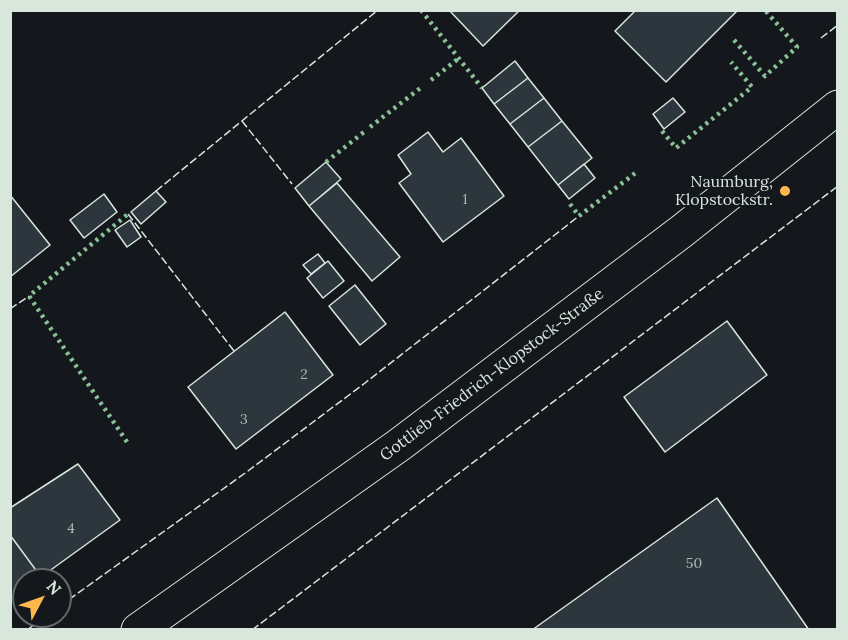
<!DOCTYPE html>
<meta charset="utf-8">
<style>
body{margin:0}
#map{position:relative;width:848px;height:640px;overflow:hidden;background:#14181c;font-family:Lora,serif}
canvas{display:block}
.frame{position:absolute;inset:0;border:12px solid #d8e6dc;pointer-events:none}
.north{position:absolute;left:12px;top:568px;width:60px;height:60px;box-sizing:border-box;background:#14181c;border:2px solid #626a69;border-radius:50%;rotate:49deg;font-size:16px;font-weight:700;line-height:24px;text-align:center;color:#d8e6dc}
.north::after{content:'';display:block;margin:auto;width:21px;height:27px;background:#ffb74d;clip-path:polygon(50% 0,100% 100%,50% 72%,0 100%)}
</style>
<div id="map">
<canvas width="848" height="640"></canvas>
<div class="frame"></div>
<div class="north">N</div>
</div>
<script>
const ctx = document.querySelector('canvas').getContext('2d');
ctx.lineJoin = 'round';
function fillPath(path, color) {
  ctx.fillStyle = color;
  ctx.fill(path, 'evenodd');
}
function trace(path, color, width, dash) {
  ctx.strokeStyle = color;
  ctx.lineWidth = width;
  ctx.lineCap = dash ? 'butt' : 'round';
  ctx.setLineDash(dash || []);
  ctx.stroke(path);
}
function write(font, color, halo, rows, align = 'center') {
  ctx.font = font + ' Lora,serif';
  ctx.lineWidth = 4.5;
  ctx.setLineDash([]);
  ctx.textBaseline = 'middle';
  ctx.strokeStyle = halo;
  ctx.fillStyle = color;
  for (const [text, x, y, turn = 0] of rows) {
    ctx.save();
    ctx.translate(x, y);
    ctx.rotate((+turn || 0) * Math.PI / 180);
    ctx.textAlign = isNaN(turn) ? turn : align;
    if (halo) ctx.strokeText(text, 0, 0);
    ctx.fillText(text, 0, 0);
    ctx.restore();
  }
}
const building = new Path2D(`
 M449 10H520L483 46Z
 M636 10H738L666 82 615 31Z
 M515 61 528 78 494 104 482 88Z
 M528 78 544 98 510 124 494 104Z
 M544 98 562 121 528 147 510 124Z
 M673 98 685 112 664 129 653 114Z
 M562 121 592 158 558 185 528 147Z
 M428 132 443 152 461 138 504 196 443 242 399 183 411 174 398 155Z
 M326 162 341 179 309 206 295 188Z
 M584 164 595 178 569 199 558 185Z
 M337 183 400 257 372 281 309 206Z
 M156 191 166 202 141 224 131 212Z
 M104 194 117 212 84 238 70 220Z
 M10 195 50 245 10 277Z
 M130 220 141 237 127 247 115 230Z
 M318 254 325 263 311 274 303 265Z
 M328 261 344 281 323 298 307 278Z
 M355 285 386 324 360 345 329 306Z
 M285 312 333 375 236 449 188 387Z
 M727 321 767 375 665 452 624 397Z
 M78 464 120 520 41 577 10 535V508Z
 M717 498 809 630H532Z
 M10 535 41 577 37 580H24V589L10 599Z`);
fillPath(building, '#2c363c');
trace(building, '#d8e6dc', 1.5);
const minor = new Path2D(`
 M138 630 399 445 682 231 838 107`);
trace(minor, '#d8e6dc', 35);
trace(minor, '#14181c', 33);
trace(new Path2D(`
 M421 10 482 88
 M734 40 765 76 797 47 765 10
 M431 80 458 59
 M370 127 423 86
 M662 131 676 148 752 87 731 62
 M326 162 364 132
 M570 204 579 216 638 171
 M127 442 29 296 128 214`), '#8ac095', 4.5, [3, 4.5]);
trace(new Path2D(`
 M821 38 838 25
 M242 121 292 184
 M156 191 378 10
 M128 214 234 351
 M10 309 29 296
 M60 606 248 471 365 383 579 216
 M27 630 46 616
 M252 630 838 186`), '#d8e6dc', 1.5, [8, 3]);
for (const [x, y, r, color] of [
 [785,191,6,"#ffb74d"]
]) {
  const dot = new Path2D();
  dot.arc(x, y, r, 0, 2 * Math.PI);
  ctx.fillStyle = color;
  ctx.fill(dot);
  trace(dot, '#14181c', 2);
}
write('14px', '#adbab4', null, [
 ["1",465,200],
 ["2",304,375],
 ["3",244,420],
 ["4",71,529],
 ["50",694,564]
]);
write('16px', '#d8e6dc', '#14181c', [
 ["Naumburg,",773,182],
 ["Klopstockstr.",773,200]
], 'right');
write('16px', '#d8e6dc', '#14181c', [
 ["Gottlieb-Friedrich-Klopstock-Straße",492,375,-37]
]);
</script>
